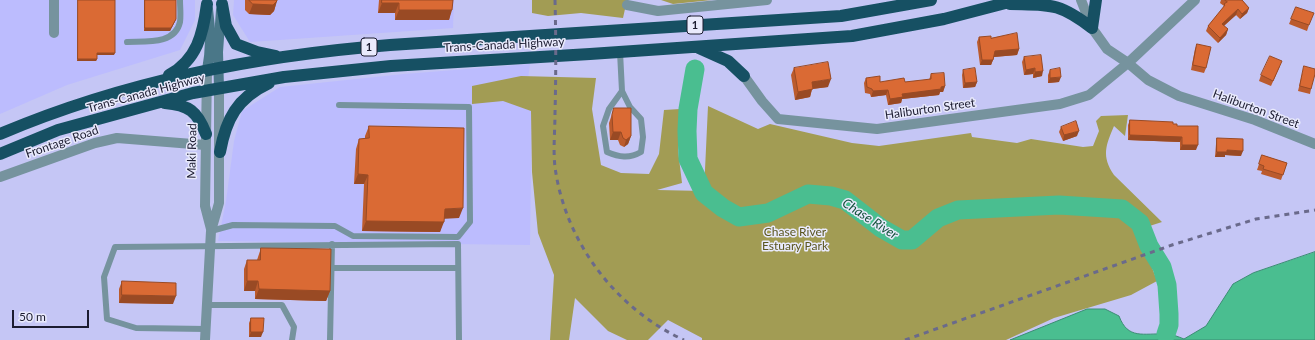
<!DOCTYPE html>
<style>
body{margin:0}
#map{position:relative;width:1315px;height:340px;overflow:hidden;background:#c5c6f5;font-family:Lato,sans-serif}
canvas{display:block}
.scale{position:absolute;left:12px;top:310px;width:77px;height:18px;box-sizing:border-box;border:2px solid #1c1c31;border-top:0;padding-left:5px;font-size:12px;line-height:14px;white-space:nowrap;color:#1c1c31;-webkit-text-stroke:3px #e9eafc;paint-order:stroke}
</style>
<div id="map">
<canvas width="1315" height="340"></canvas>
<div class="scale">50 m</div>
</div>
<script>
const ctx = document.querySelector('canvas').getContext('2d');
ctx.lineJoin = 'round';
function fillPath(path, color) {
  ctx.fillStyle = color;
  ctx.fill(path, 'evenodd');
}
function trace(path, color, width, dash) {
  ctx.strokeStyle = color;
  ctx.lineWidth = width;
  ctx.lineCap = dash ? 'butt' : 'round';
  ctx.setLineDash(dash || []);
  ctx.stroke(path);
}
function write(font, color, halo, rows, align = 'center') {
  ctx.font = font + ' Lato,sans-serif';
  ctx.lineWidth = 3;
  ctx.setLineDash([]);
  ctx.textBaseline = 'middle';
  ctx.strokeStyle = halo;
  ctx.fillStyle = color;
  for (const [text, x, y, turn = 0] of rows) {
    ctx.save();
    ctx.translate(x, y);
    ctx.rotate((+turn || 0) * Math.PI / 180);
    ctx.textAlign = isNaN(turn) ? turn : align;
    if (halo) ctx.strokeText(text, 0, 0);
    ctx.fillText(text, 0, 0);
    ctx.restore();
  }
}
fillPath(new Path2D(`
 M0 0H195V20L180 50 67 85 0 114Z
 M234 0H454L453 28 250 42 233 15Z
 M530 64 526 94 532 103 530 245 218 241 226 201 234 141 242 111 280 87 404 74Z`), '#bcbcfe');
fillPath(new Path2D(`
 M532 0H627L623 18 581 13 548 16 532 13Z
 M661 0H712L673 4Z
 M521 76 596 78 592 109 601 165 621 173 649 174 659 154 664 110 680 109 678 150 682 183 657 190 704 191 708 106 758 129 770 124 852 143 879 146 971 133 972 137 1017 143 1031 139 1083 147 1093 146 1099 131 1096 121 1101 116 1128 115 1125 136 1114 126C1106 145 1101 156 1114 175L1162 222 1134 231 1141 238 1157 281 1131 295 1054 318 1006 340H702V338L668 320 648 340H627L608 331 575 298 569 340H550L554 275 538 233 532 172 531 111 503 101 472 104V86Z`), '#a29c54');
const water = new Path2D(`
 M1315 252V340H1010L1087 309H1105L1119 316C1128 340 1143 333 1166 334 1172 334 1179 337 1184 339L1206 326 1233 284 1253 273Z`);
fillPath(water, '#4abe90');
trace(water, '#3c8d74', 1);
trace(new Path2D(`
 M695 69 688 109 687 131 688 159 704 193 723 208 739 217 768 213 808 194 831 196 845 200 881 228 902 240H912L938 218 958 210 1059 205 1122 209 1140 223 1149 246 1162 267 1167 285 1169 314V325L1166 334`), '#4abe90', 19);
trace(new Path2D(`
 M127 42C145 41 175 45 180 22 181 15 180 7 180 0
 M620 52 622 91 609 109 603 126 607 152C619 157 629 159 641 152L643 137 641 119 630 107 622 91
 M211 231 233 225 335 226 353 236 458 237 470 222 469 107 339 105
 M331 268H458
 M207 305H282L294 327 292 340
 M206 329 136 328 107 319 104 277 115 247 458 244 459 340
 M330 340 332 244`), '#76939e', 6);
trace(new Path2D(`
 M1081 0 1092 28 1107 49 1128 63 1148 80 1179 96 1255 120 1315 144
 M627 5 658 11 767 0
 M54 33V0
 M207 70 205 206 211 229
 M744 76 762 101 778 119 877 129 1060 104 1089 95 1128 63 1195 0
 M0 177 95 143 117 138 205 145
 M205 340 211 231 219 203V88`), '#76939e', 10);
trace(new Path2D(`
 M207 70C211 49 211 30 208 9
 M219 88 218 52 221 10`), '#4a7788', 10);
trace(new Path2D(`
 M222 4 226 26 236 44 257 52 276 56
 M1010 4C1050 5 1058 2 1092 28L1096 0
 M699 48 728 61 744 76
 M169 75C197 60 203 34 207 4
 M165 103C189 105 197 111 206 134
 M0 134C125 81 255 56 390 45L841 16 931 0
 M220 152C226 119 237 98 269 83
 M0 154 58 130 193 93 284 77 391 66 590 54 852 36 944 19 1017 0`), '#165063', 12);
trace(new Path2D(`
 M555 0C556 38 556 75 555 113 555 130 553 150 555 167 565 242 616 309 684 340
 M905 340 1172 245 1256 219 1315 210`), '#6a6a8b', 3, [5, 5]);
fillPath(new Path2D(`
 M78 0H115L114 55H97V59L96 61H77Z
 M144 0H176V19L170 31H144Z
 M245 0H277L274 11 270 15 249 14 245 10Z
 M379 0H453L449 20H395V13H378Z
 M1221 0H1242L1249 8 1247 13 1240 19 1236 15 1224 26 1228 29 1226 35 1218 43 1206 31 1208 26 1223 8 1224 6 1220 3Z
 M1296 7 1309 25 1307 31 1289 24Z
 M979 37 991 38 1019 49 1017 55 994 57 991 65H980L977 42Z
 M1197 44 1206 68 1204 73 1191 70 1195 49Z
 M1024 57 1042 76 1033 78V74L1024 75 1022 62Z
 M1280 66 1271 86 1259 81 1261 75Z
 M1304 66 1311 89 1310 94 1298 91Z
 M794 68 828 87 812 89 810 97 795 100 791 75Z
 M963 70 977 82 975 87 963 88 962 75Z
 M1050 70 1059 82 1048 83V75Z
 M931 74 945 86 943 92H940L939 95 902 99 901 103 888 105 886 95 871 97 870 94 865 93 864 83 866 78 880 82H905L929 80Z
 M614 108 631 136 628 144 624 147 620 145 618 140H610L609 123Z
 M1130 120 1173 124 1177 126 1196 150H1180V142L1128 140V125Z
 M369 126 459 218H444L440 232 362 231 364 184H354L356 149 359 139H365V136Z
 M1061 127 1077 136 1063 141 1059 132Z
 M1217 138 1241 156 1225 155V157H1215L1216 144Z
 M1262 155 1287 163 1281 180 1261 174 1262 171 1257 170Z
 M261 248 330 291 326 301 255 299V291H244V269L247 260H257Z
 M122 281 173 304 119 303V289Z
 M251 318 261 337H249V323Z`), '#bb5b2d');
fillPath(new Path2D(`
 M277 1 274 11 270 15 249 14 253 4Z
 M382 3H399L395 13H378Z
 M1249 8 1247 13 1240 19 1242 14Z
 M1238 9 1236 15 1220 29 1222 24Z
 M399 10H452L449 20H395Z
 M176 19 170 31H144L145 28Z
 M1228 29 1226 35 1218 43 1220 38Z
 M1019 49 1017 55 993 57 995 51Z
 M97 53H115L114 55H96Z
 M78 59H97L96 61H77Z
 M982 60H993L991 65H980Z
 M1035 68 1033 74 1024 75 1026 70Z
 M1043 71 1042 76 1033 78 1035 72Z
 M1061 77 1059 82 1048 83 1050 78Z
 M831 79 828 87 812 89 810 97 795 100 798 92 812 82Z
 M977 82 975 87 963 88 965 83Z
 M945 86 943 92H940L939 95 902 99 901 103 888 105 890 99 902 94Z
 M888 90 886 95 871 97 873 91Z
 M1079 131 1077 136 1063 141 1064 135Z
 M613 132H621L618 140H610Z
 M1130 135 1182 137 1180 142 1128 140Z
 M631 136 628 144 624 147 626 140Z
 M1182 145H1198L1196 150H1180Z
 M1227 150 1243 151 1241 156 1225 155V157H1215L1217 152Z
 M358 174 368 175 364 184H354Z
 M463 208 459 218 441 219 445 209Z
 M366 221 444 222 440 232 362 231Z
 M247 281H258L255 291H244Z
 M259 289 330 291 326 301 255 299Z
 M122 295 176 296 173 304 119 303Z
 M251 332H263L261 337H249Z`), '#994a24');
const building = new Path2D(`
 M78 0H115V53H97V59H78Z
 M145 0H176V19L171 28H145Z
 M249 0H277V1L273 5 253 4Z
 M382 0H453L452 10H399V3H382Z
 M1225 0H1242L1249 8 1242 14 1238 9 1222 24 1228 29 1220 38 1208 26 1225 5 1224 4 1227 2Z
 M1296 7 1314 13 1309 25 1291 19Z
 M1017 33 1019 49 995 51 993 60H982L979 37 991 36V38Z
 M1197 44 1211 47 1206 68 1193 65Z
 M1041 55 1043 71 1035 72V68L1026 70 1024 57Z
 M1270 56 1282 61 1273 81 1261 75Z
 M828 62 831 79 812 82 813 89 798 92 794 68Z
 M1304 66 1315 69V74L1311 89 1300 86Z
 M975 68 977 82 965 83 963 70Z
 M1060 68 1061 77 1050 78V70Z
 M944 73 945 86 941 87V89L902 94 903 97 890 99 888 90 873 91 872 89 867 87 866 78 880 76V82L904 78 905 82 931 79V74Z
 M614 108H631V136L626 140 623 138 621 132H613L612 115Z
 M1130 120 1173 122V124H1177V126H1198V145H1182V137L1130 135Z
 M1076 121 1079 131 1064 135 1061 127Z
 M369 126 464 128 463 208 445 209 444 222 366 221 368 175 358 174 359 139 369 138Z
 M1217 138 1243 139V151L1227 150V152H1217Z
 M1262 155 1287 163 1283 175 1263 169 1264 166 1259 164Z
 M261 248 331 249 330 291 259 289 258 281H247V260H260Z
 M122 281 176 283V296L122 295Z
 M251 318H264L263 332H251Z`);
fillPath(building, '#da6a34');
trace(building, '#994a24', 1);
for (const [x, y, w] of [
 [695,25,16],
 [369,47,16]
]) {
  const box = new Path2D();
  box.roundRect(x - w / 2, y - 9, w, 18, 3);
  ctx.fillStyle = '#e9eafc';
  ctx.fill(box);
  trace(box, '#1c1c31', 1);
}
write('bold 11px', '#1c1c31', null, [
 ["1",695,25],
 ["1",369,47]
]);
write('12px', '#1c1c31', '#e9eafc', [
 ["Trans-Canada Highway",504,45,-3],
 ["Trans-Canada Highway",146,93,-15],
 ["Haliburton Street",930,109,-8],
 ["Haliburton Street",1256,109,20],
 ["Frontage Road",62,142,-19],
 ["Maki Road",192,151,-89]
]);
write('12px', '#5b5620', '#e9eafc', [
 ["Chase River",795,232],
 ["Estuary Park",795,246]
]);
write('italic 13px', '#13523b', '#e9eafc', [
 ["Chase River",870,219,33]
]);
</script>
